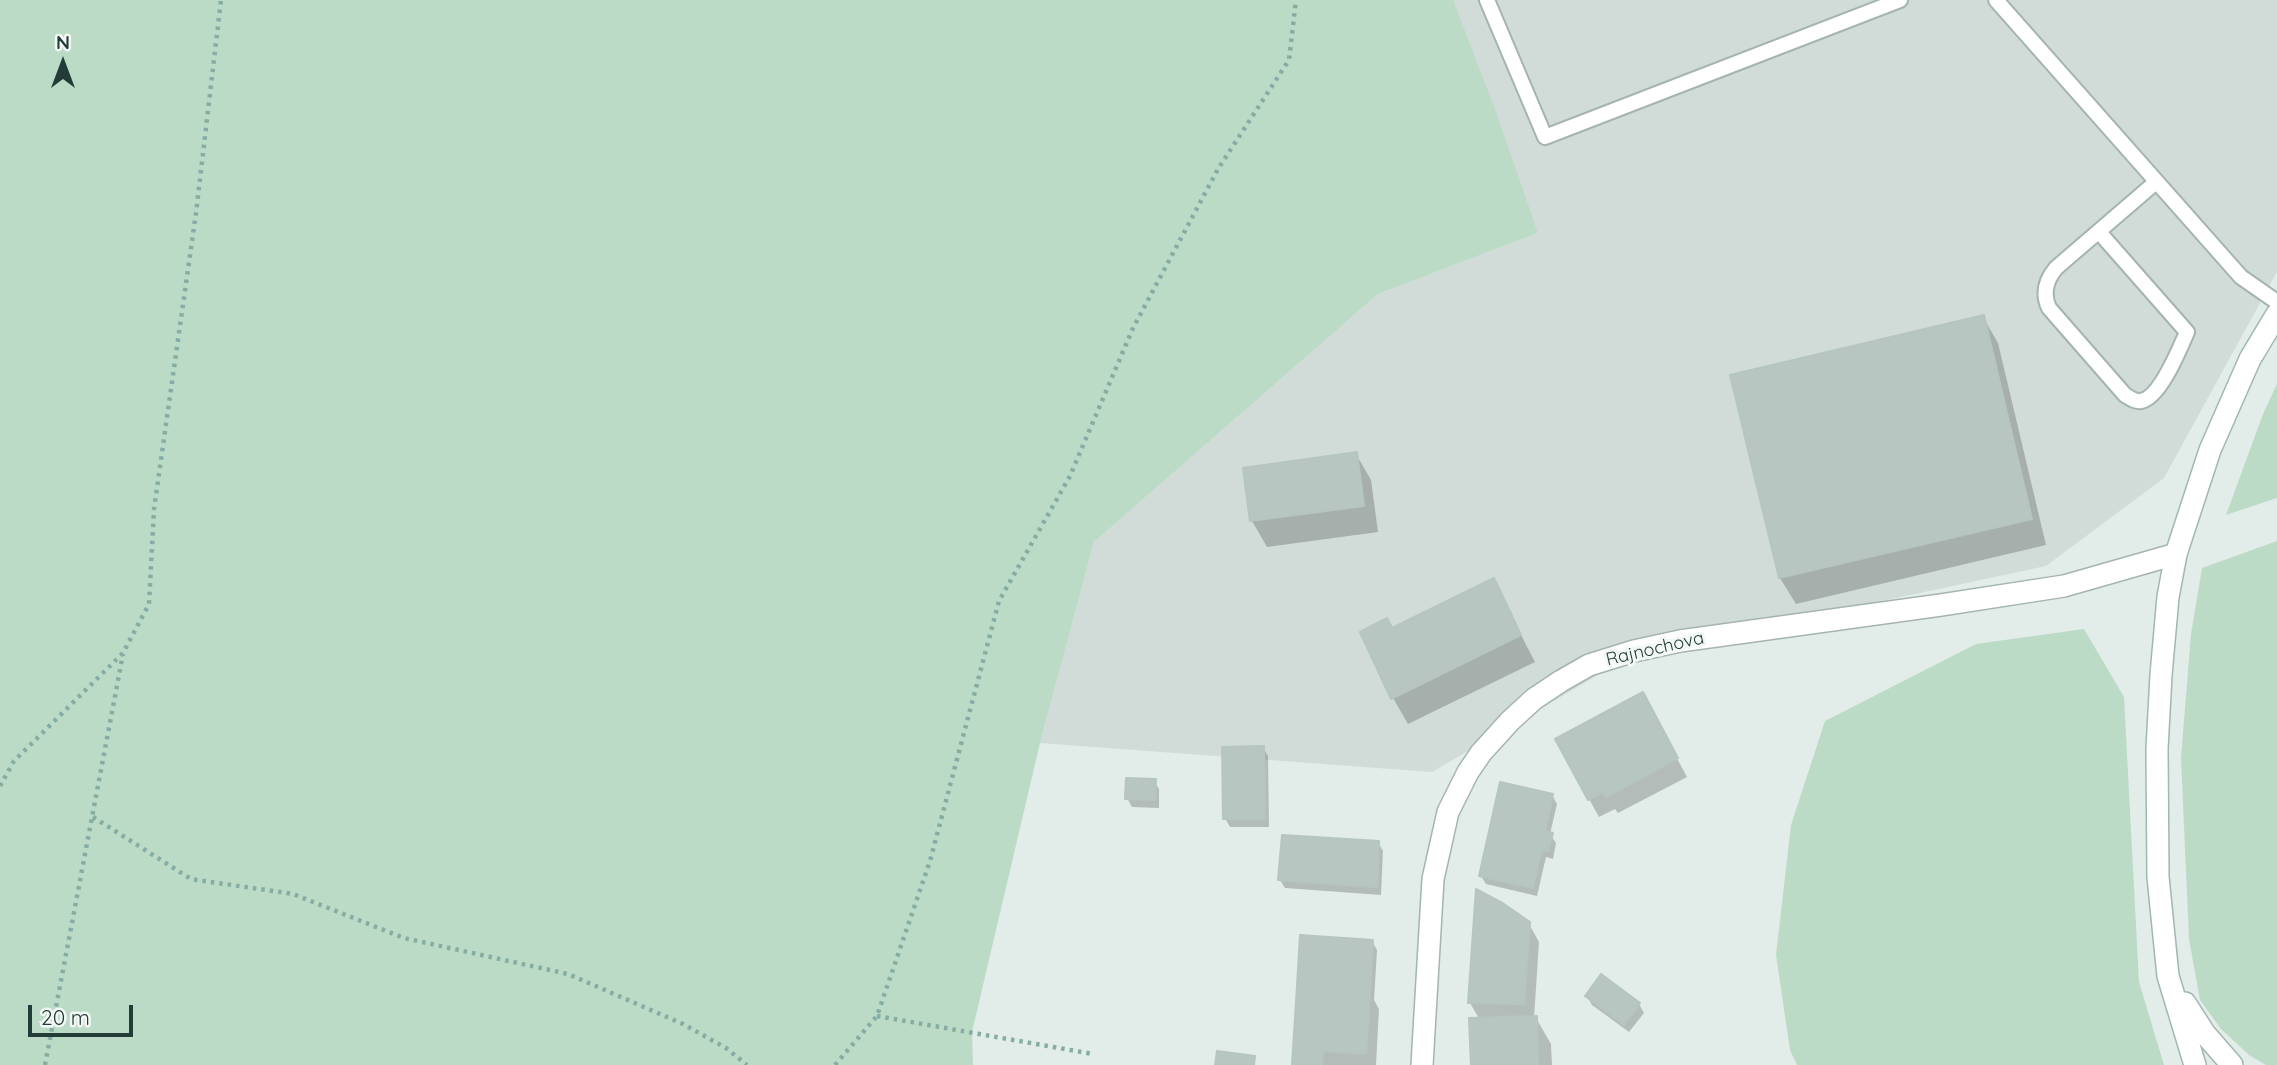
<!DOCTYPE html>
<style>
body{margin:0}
#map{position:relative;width:2277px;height:1065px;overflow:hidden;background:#e2ece8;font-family:Quicksand,sans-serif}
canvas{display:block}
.north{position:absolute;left:28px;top:28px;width:70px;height:70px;-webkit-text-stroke:5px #f3f8f6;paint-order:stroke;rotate:0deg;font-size:19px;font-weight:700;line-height:28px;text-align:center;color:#233c37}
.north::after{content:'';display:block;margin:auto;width:24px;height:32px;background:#233c37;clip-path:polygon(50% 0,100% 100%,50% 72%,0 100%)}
.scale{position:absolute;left:28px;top:1005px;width:105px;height:32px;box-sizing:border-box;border:4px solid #233c37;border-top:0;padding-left:9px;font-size:21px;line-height:24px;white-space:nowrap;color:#233c37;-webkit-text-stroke:5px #f3f8f6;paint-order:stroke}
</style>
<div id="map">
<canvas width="2277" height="1065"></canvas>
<div class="north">N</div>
<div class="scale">20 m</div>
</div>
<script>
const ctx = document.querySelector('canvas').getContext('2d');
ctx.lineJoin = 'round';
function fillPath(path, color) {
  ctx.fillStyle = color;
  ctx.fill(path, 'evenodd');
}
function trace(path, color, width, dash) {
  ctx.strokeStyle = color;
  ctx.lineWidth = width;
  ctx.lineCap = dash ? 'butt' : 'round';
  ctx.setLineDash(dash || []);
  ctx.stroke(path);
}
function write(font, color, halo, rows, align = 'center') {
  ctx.font = font + ' Quicksand,sans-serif';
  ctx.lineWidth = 6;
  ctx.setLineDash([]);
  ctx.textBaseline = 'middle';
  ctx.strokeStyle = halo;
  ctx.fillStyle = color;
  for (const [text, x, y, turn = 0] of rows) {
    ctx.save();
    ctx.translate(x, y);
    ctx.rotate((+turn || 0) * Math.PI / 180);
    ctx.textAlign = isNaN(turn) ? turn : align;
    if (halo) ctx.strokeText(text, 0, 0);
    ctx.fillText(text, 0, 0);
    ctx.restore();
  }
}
fillPath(new Path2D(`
 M1452 0H2277V272L2164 478 2046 566 1634 654 1432 772 1040 743 1094 542 1378 294 1538 233Z`), '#d1dbd7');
fillPath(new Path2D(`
 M0 0H1453L1496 112 1538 233 1378 294 1094 542 1040 743 972 1032 973 1065H0Z
 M2277 384V498L2226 515 2263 414Z
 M2277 541V1065H2266L2249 1055 2221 1029 2200 1000 2189 939 2181 758 2191 634 2202 568Z
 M2084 629 2124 697 2139 982 2164 1065H1797L1790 1050 1776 955 1791 825 1825 721 1976 644Z`), '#bcdbc7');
fillPath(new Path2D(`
 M1983 317 1998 343 2046 545 1796 604 1780 578Z
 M1356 454 1371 480 1378 532 1267 547 1252 521Z
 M1493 581 1535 662 1408 724 1393 698 1392 630Z
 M1652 712 1687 777 1618 813 1615 809 1599 817 1589 799Z
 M1263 748 1268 756 1269 827H1230L1225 818Z
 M1154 781 1159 789V808L1132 807 1127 798Z
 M1552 795 1557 804 1550 834 1556 843 1553 859 1546 857 1537 896 1486 884 1481 876Z
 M1378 842 1383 851 1381 895 1285 888 1280 880Z
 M1529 924 1539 942 1534 1018H1536L1551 1044 1552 1065H1472L1480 1020 1470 1003Z
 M1372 941 1377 950 1374 1000 1379 1009 1376 1065H1294Z
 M1587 996 1639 1004 1644 1013 1629 1032 1592 1005Z`), '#0003');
const building = new Path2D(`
 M1984 315 2032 519 1779 578 1730 375Z
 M1357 452 1364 506 1250 521 1247 499 1264 497 1243 468Z
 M1243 468 1264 497 1247 499Z
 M1494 578 1521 635 1391 699 1360 632 1387 618 1392 628Z
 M1643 692 1678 758 1606 797 1603 792 1588 800 1555 739Z
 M1264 746 1265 819H1223L1222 747Z
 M1126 778 1156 779 1155 800 1125 799Z
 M1500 782 1553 794 1545 831 1553 833 1548 851 1541 850 1533 888 1479 876Z
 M1282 835 1379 841 1377 887 1278 880Z
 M1476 889 1504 904 1530 922 1524 1004 1468 1003Z
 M1300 935 1373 940 1370 990 1297 986Z
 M1601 974 1640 1003 1624 1025 1585 996Z
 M1297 986 1370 990 1366 1054 1293 1049Z
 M1537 1016 1538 1065H1471L1469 1018Z
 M1293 1049 1323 1051 1322 1065H1292Z
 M1217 1051 1255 1056 1254 1065H1215Z`);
fillPath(building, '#b8c6c1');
trace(building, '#b5c5bf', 2);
const lane = new Path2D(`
 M1487 0 1545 137 1900 0
 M1996 0 2241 277 2277 302
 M2099 232 2187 332C2180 348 2160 398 2141 401 2135 402 2130 398 2125 395L2049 308C2042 293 2046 280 2056 268L2156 182`);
const street = new Path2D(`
 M1422 1065 1433 879 1448 812 1468 772 1481 753 1510 721 1534 699 1561 681 1589 665 1634 651 1680 641 1941 605 2064 586 2176 554`);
const secondary = new Path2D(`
 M2185 1003 2205 1034 2232 1065
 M2195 1065 2168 976 2158 877 2157 749 2161 675 2168 597 2176 554 2210 450 2250 359 2277 314`);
trace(lane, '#a5b4af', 18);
trace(street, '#a5b4af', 24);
trace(secondary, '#a1b7b1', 24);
trace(new Path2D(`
 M0 786 14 761 123 653 149 604 154 509 196 213 221 0
 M93 817 191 879 293 894 404 938 568 974 683 1024 726 1048 747 1065
 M877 1016 1093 1054
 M45 1065 123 654
 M835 1065 877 1016 930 861 999 601 1070 476 1133 328 1218 169 1289 60 1296 0`), '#85ada3', 4.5, [3.5, 5]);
trace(lane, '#fff', 14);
trace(street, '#fff', 21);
trace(secondary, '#fff', 21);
write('18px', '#233c37', '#f3f8f6', [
 ["Rajnochova",1655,649,-13]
]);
</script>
